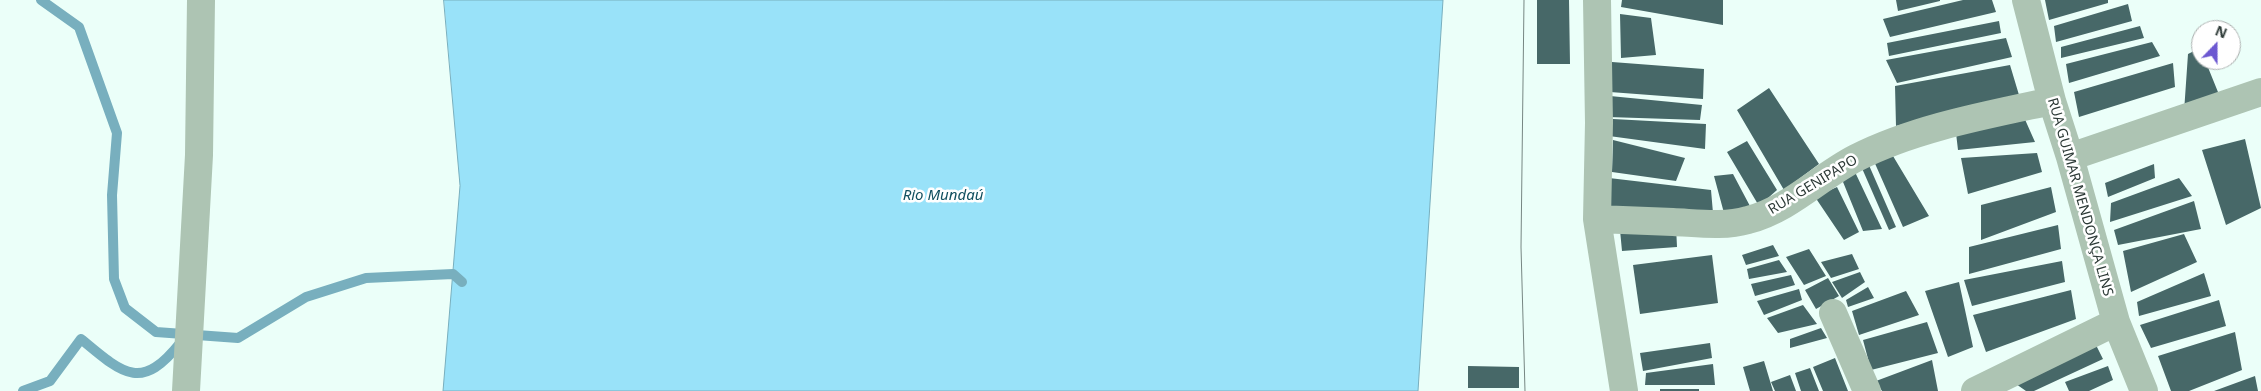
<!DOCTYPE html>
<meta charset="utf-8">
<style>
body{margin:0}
#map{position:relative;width:2261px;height:391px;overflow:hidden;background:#ebfff9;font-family:"Noto Sans",sans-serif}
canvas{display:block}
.north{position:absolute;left:2191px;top:20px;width:50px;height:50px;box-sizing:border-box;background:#fff;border:1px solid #abb0af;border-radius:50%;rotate:22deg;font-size:14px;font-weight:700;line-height:20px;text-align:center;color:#2c3936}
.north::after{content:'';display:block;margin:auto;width:18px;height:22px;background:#6c58d1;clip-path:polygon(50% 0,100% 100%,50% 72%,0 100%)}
</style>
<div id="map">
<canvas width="2261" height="391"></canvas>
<div class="north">N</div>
</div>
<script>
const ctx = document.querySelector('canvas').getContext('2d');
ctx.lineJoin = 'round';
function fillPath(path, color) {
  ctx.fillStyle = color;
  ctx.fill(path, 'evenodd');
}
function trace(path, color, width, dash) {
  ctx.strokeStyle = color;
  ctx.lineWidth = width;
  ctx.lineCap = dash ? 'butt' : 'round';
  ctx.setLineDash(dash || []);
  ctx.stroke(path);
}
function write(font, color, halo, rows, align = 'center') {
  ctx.font = font + ' "Noto Sans",sans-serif';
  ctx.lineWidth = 5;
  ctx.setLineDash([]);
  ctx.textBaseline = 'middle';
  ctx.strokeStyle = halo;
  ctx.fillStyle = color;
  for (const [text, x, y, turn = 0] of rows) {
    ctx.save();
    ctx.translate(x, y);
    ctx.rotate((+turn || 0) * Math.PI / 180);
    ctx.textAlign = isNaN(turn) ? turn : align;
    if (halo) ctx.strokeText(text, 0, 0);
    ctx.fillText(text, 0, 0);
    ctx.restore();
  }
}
const water = new Path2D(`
 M444 0H1443L1418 391H443L460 186Z`);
fillPath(water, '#99e2f9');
trace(water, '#78afbe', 1);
trace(new Path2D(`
 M41 0 79 27 117 133 112 195 114 279 125 308 156 332 238 338 306 297 366 278 453 274 462 282
 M23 391 50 381 81 339C125 376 142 391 181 342`), '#78afbe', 10);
fillPath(new Path2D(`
 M1537 0H1569L1570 64H1537Z
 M1622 0H1723V25L1621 7Z
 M1896 0H1940V1L1898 11Z
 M1963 0H1992L1996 12 1890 37 1883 19Z
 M2045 0H2108V3L2049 20Z
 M2128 4 2132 21 2056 42 2054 26Z
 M1620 14 1651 18 1656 55 1621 58Z
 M1999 21 2001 33 1889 56 1887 43Z
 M2140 26 2144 38 2061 58V47Z
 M2006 38 2012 57 1897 83 1886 60Z
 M2152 42 2160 56 2069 83 2066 64Z
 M2200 48 2201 60H2205L2220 97 2184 112 2188 54Z
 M1612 62 1704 69 1703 99 1610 92Z
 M2173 63 2175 87 2079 117 2074 92Z
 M2010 65 2019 95 1896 126 1895 86Z
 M1769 88 1819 164 1784 190 1737 110Z
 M1610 96 1702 105 1700 120 1608 117Z
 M2023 115 2035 142 1958 150 1956 133Z
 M1613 119 1706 124 1705 149 1609 136Z
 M2245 139 2261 208 2226 225 2202 150Z
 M1613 140 1685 158 1676 181 1612 172Z
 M1747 141 1777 190 1759 206 1727 152Z
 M1890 151 1929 216 1903 227 1873 159Z
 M2037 153 2042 172 1968 194 1961 158Z
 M1868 163 1896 227 1889 230 1861 166Z
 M2154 164 2155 178 2108 197 2105 183Z
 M1855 172 1882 229 1863 231 1841 177Z
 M1733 174 1751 208 1724 213 1714 176Z
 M1609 178 1711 190 1713 213 1607 211Z
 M2179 178 2192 196 2110 222 2111 203Z
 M1837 187 1859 232 1844 240 1815 197Z
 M2051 187 2056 212 1981 240V205Z
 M2194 201 2201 229 2118 245 2114 230Z
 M2058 225 2061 249 1969 274V247Z
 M1676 226 1677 247 1622 251 1620 230Z
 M2184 234 2197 262 2131 292 2123 251Z
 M1773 245 1779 256 1746 265 1742 255Z
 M1809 249 1826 276 1804 285 1786 257Z
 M1852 254 1859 269 1831 278 1821 262Z
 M1712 255 1718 303 1640 314 1633 265Z
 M1779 260 1787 272 1749 279 1747 269Z
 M2062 261 2065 282 1972 306 1964 280Z
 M1860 272 1865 282 1842 298 1832 282Z
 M2204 273 2211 296 2139 316 2137 302Z
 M1791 275 1795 285 1755 296 1751 284Z
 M1828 278 1839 296 1816 309 1805 290Z
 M1959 282 1973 347 1948 357 1925 291Z
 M1868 287 1874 298 1848 307 1846 300Z
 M1799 289 1802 300 1764 315 1757 301Z
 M2071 290 2076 319 1986 352 1973 315Z
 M1906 291 1919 315 1859 335 1852 311Z
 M2219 300 2226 326 2151 348 2140 325Z
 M1803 305 1817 324 1778 333 1767 318Z
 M1927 322 1938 353 1871 370 1863 340Z
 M1821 328 1827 338 1790 348V339Z
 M2235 332 2242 370 2189 391H2171L2158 356Z
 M1710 343 1712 358 1643 371 1640 353Z
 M2096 345 2103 359 2034 391H2026L2016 384Z
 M1835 358 1848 391H1823L1813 367Z
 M1932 360 1938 391H1882L1876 381Z
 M1764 361 1773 391H1750L1743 367Z
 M1713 364 1715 385H1645L1646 373Z
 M1468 366 1519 367V388H1468Z
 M2108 366 2113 380 2089 391H2069L2065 382Z
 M1810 368 1819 391H1801L1795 373Z
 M1790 375 1796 391H1775L1771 382Z
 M2255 376 2258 391H2214Z
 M1660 389H1699V391H1660Z`), '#476868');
trace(new Path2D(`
 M1597 0 1599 123 1597 219 1624 391
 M2026 0 2052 101 2070 157 2116 322 2144 391
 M2070 157 2261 92
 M1597 219C1622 220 1647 221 1673 222 1697 223 1724 227 1748 220 1790 209 1819 177 1856 158 1915 128 1987 115 2052 101
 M1833 313 1867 391
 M186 391 199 155 201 0
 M1975 391 2116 322`), '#adc4b3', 28);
trace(new Path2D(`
 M1524 0 1521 247 1525 391`), '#768682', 1);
write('14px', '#2c3936', '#fff', [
 ["RUA GENIPAPO",1813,185,-31],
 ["RUA GUIMAR MENDONÇA LINS",2080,197,74]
]);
write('italic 15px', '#114f5f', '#fff', [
 ["Rio Mundaú",943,196]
]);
</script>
